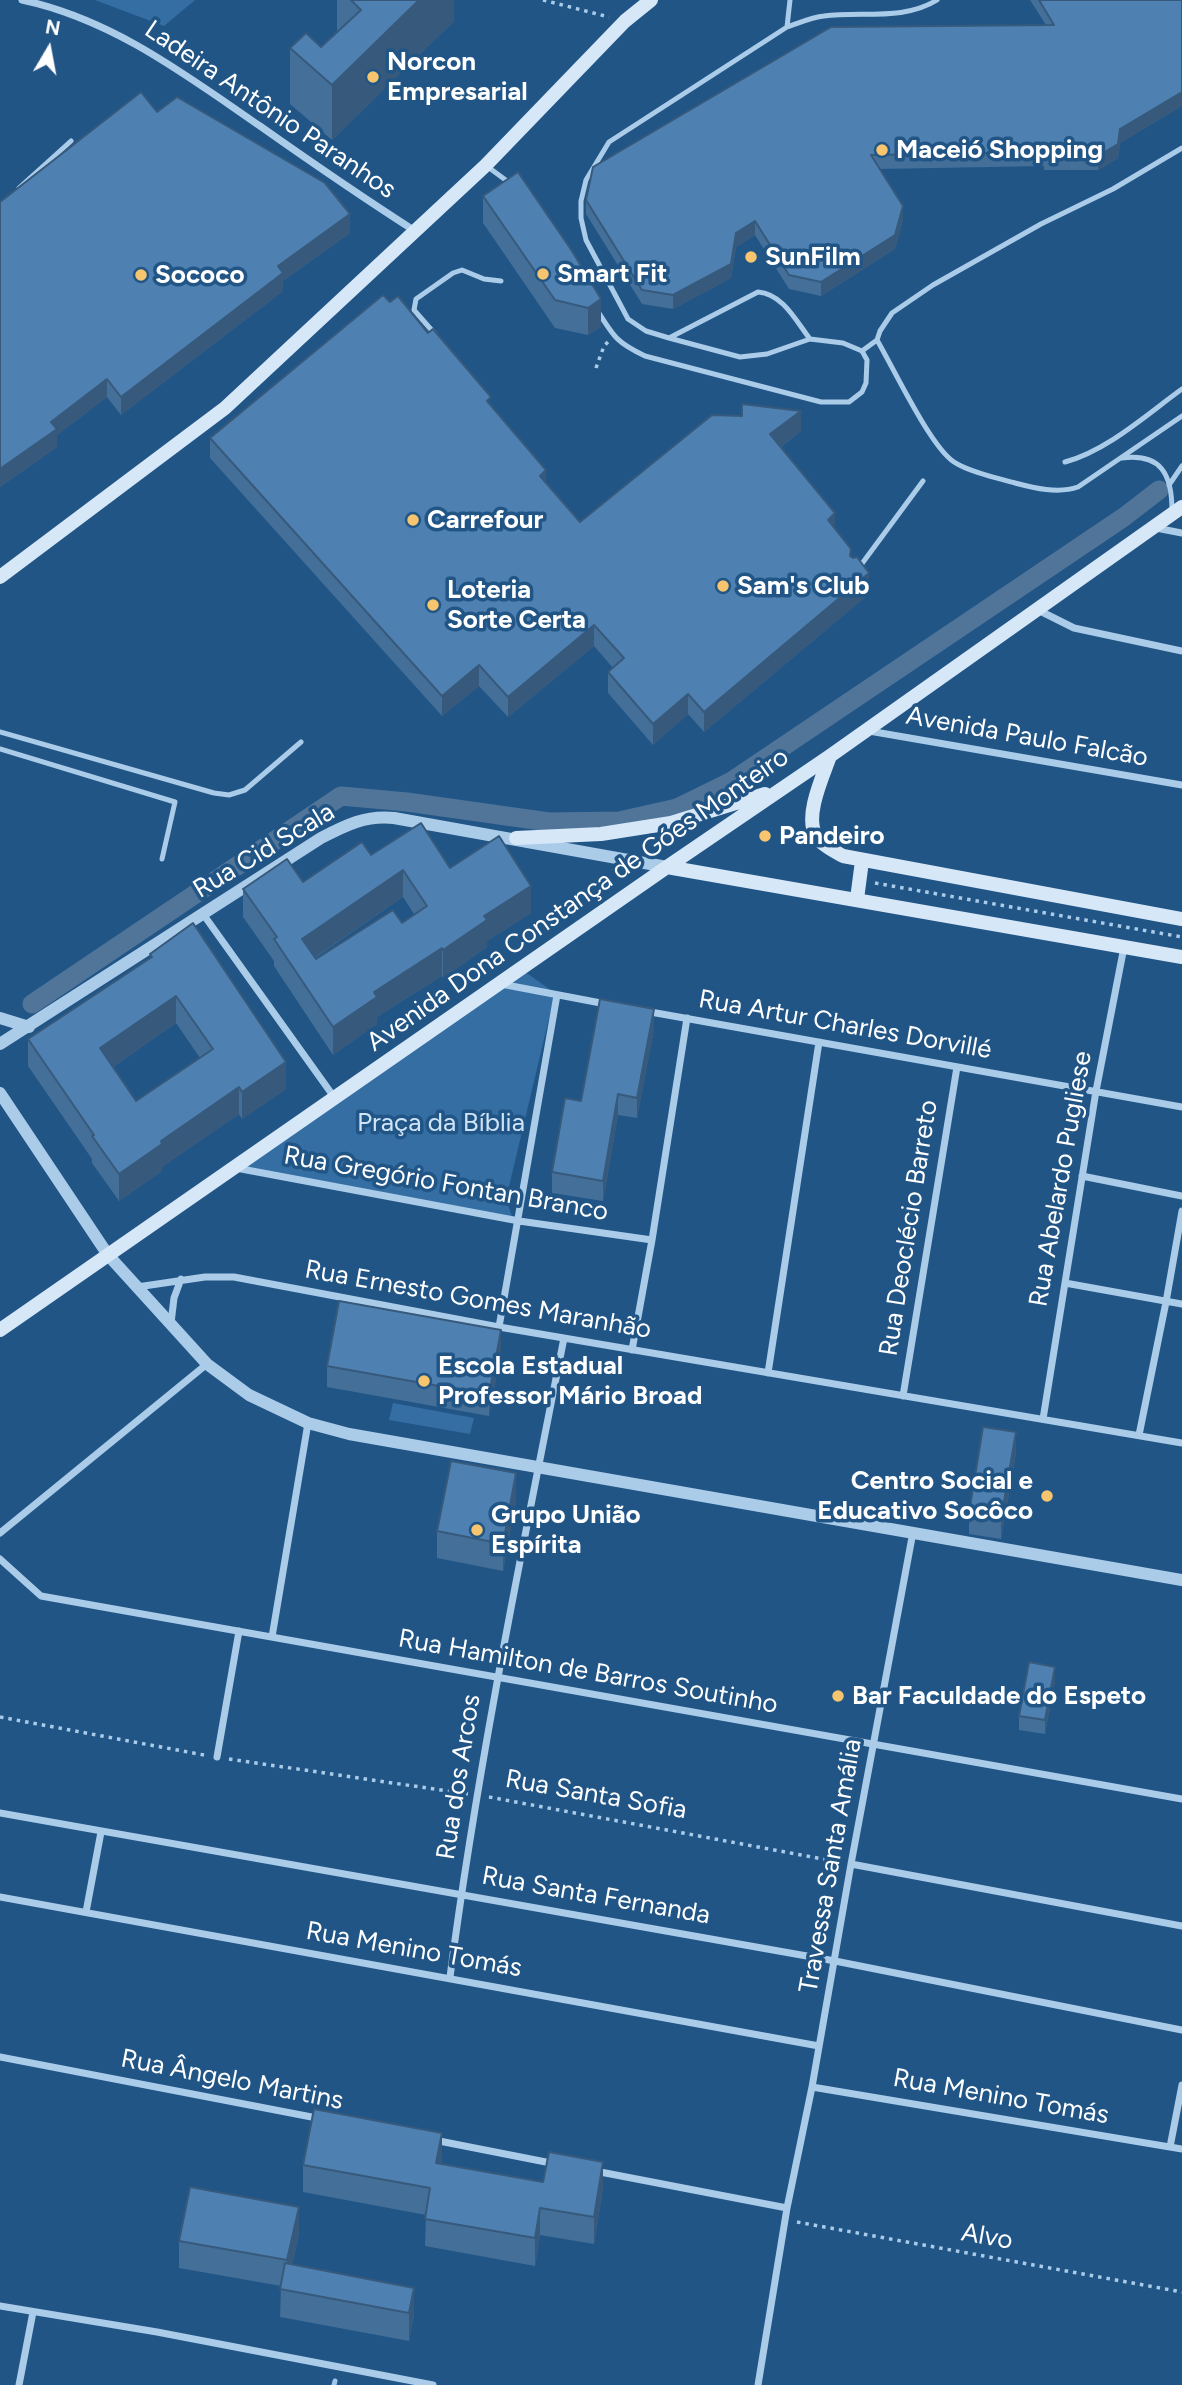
<!DOCTYPE html>
<meta charset="utf-8">
<style>
body{margin:0}
#map{position:relative;width:1182px;height:2385px;overflow:hidden;background:#215586;font-family:Figtree,sans-serif}
canvas{display:block}
.north{position:absolute;left:14px;top:14px;width:70px;height:70px;-webkit-text-stroke:5px #215586;paint-order:stroke;rotate:10deg;font-size:19px;font-weight:700;line-height:28px;text-align:center;color:#fff}
.north::after{content:'';display:block;margin:auto;width:24px;height:32px;background:#fff;clip-path:polygon(50% 0,100% 100%,50% 72%,0 100%)}
</style>
<div id="map">
<canvas width="1182" height="2385"></canvas>
<div class="north">N</div>
</div>
<script>
const ctx = document.querySelector('canvas').getContext('2d');
ctx.lineJoin = 'round';
function fillPath(path, color) {
  ctx.fillStyle = color;
  ctx.fill(path, 'evenodd');
}
function trace(path, color, width, dash) {
  ctx.strokeStyle = color;
  ctx.lineWidth = width;
  ctx.lineCap = dash ? 'butt' : 'round';
  ctx.setLineDash(dash || []);
  ctx.stroke(path);
}
function write(font, color, halo, rows, align = 'center') {
  ctx.font = font + ' Figtree,sans-serif';
  ctx.lineWidth = 7;
  ctx.setLineDash([]);
  ctx.textBaseline = 'middle';
  ctx.strokeStyle = halo;
  ctx.fillStyle = color;
  for (const [text, x, y, turn = 0] of rows) {
    ctx.save();
    ctx.translate(x, y);
    ctx.rotate((+turn || 0) * Math.PI / 180);
    ctx.textAlign = isNaN(turn) ? turn : align;
    if (halo) ctx.strokeText(text, 0, 0);
    ctx.fillText(text, 0, 0);
    ctx.restore();
  }
}
fillPath(new Path2D(`
 M95 0H195L164 26Z
 M521 969 555 993 506 1199 513 1219 233 1168Z
 M393 1403 474 1418 470 1434 389 1420Z`), '#356ea3');
trace(new Path2D(`
 M334 2385 335 2381`), '#9fc7eb', 5);
trace(new Path2D(`
 M32 1004 341 796 407 802 549 822 619 821 677 808 732 781 1124 517 1159 490`), '#517599', 19);
trace(new Path2D(`
 M543 0 609 17
 M596 368 604 346 608 342
 M875 883 1182 937
 M0 1717 204 1755
 M229 1759 468 1794
 M489 1797 839 1862
 M797 2222 1182 2292`), '#abcce9', 3.5, [3.5, 5]);
trace(new Path2D(`
 M787 27C799 23 812 17 824 16 861 11 904 21 937 0
 M488 167 511 184
 M19 188 71 141
 M597 310C614 337 616 342 645 356L821 402H849L862 392 866 383 867 360 862 351 843 343 810 339 767 354 740 357 669 338 646 331 628 319 586 240 581 218V201L586 180 609 142 787 27 790 0
 M435 334 414 310 416 299 453 273 462 270 484 279 501 281
 M669 338 758 292C783 294 796 321 810 339
 M877 340C894 369 930 446 954 462 969 472 997 478 1015 483 1034 488 1058 494 1078 487L1182 416
 M862 351 877 340 880 331 892 313 933 285 1041 224 1113 189 1182 148
 M1122 458C1161 453 1172 474 1172 511
 M1065 462C1108 450 1146 415 1182 389
 M1169 485 1182 466
 M858 569 923 481
 M0 732 214 793 229 795 245 790 301 742
 M0 749 175 802 162 859`), '#abcce9', 5);
trace(new Path2D(`
 M22 0C112 19 186 75 260 126 311 162 362 197 415 231
 M1156 528 1182 533
 M1036 609 1074 628 1182 651
 M869 731 1182 785
 M203 914 334 1097
 M501 984 606 1004
 M645 1011 1182 1107
 M236 1168 519 1221 652 1240
 M1082 1176 1182 1196
 M1065 1283 1182 1304
 M137 1287 205 1277H234L499 1327 1182 1443
 M171 1323 174 1298 181 1279
 M499 1327 557 995
 M632 1350 652 1240 687 1018
 M768 1373 819 1042
 M903 1396 957 1067
 M1043 1419 1096 1091 1124 947
 M1139 1435 1166 1302 1182 1211
 M0 1533 207 1364
 M0 1559 41 1596 1182 1799
 M272 1637 308 1423
 M217 1757 239 1631
 M0 1813 835 1961 1182 2030
 M851 1864 1182 1926
 M0 1897 819 2046
 M86 1912 101 1832
 M450 1977C478 1763 522 1551 564 1338
 M0 2057 322 2119
 M812 2087 1182 2149
 M434 2140 556 2164
 M1170 2147 1182 2085
 M595 2171 787 2208
 M0 2306 157 2332 433 2385
 M19 2385 33 2312
 M758 2385 787 2208 812 2087 851 1864 913 1532`), '#abcce9', 7);
trace(new Path2D(`
 M0 1018 29 1027
 M0 1044 321 838C346 825 366 815 394 818L667 867
 M0 1093 108 1255 207 1364 249 1395 308 1423 349 1434 1182 1580`), '#abcce9', 12);
trace(new Path2D(`
 M0 577 225 408 486 165 625 21 651 0
 M830 756C823 776 804 816 816 836 822 845 834 851 843 856L1182 919
 M516 838 601 834 671 823 765 794
 M667 867 1182 957
 M857 899 862 861
 M0 1330 667 867 830 756 1182 507`), '#d6e7f8', 14);
fillPath(new Path2D(`
 M337 0H454V21L332 140 290 104V48L321 47 337 33Z
 M1030 0H1182V106L1120 143 1118 158 1098 170H1044V166L880 169 903 220 895 249 821 296 789 289 755 235 736 247 731 278 673 309 642 304 586 214V197L1046 25Z
 M157 112 350 233 283 281V291L121 415 107 397 57 435V447L0 487V202Z
 M518 172 601 327 588 335 555 328 483 223V196Z
 M428 333 491 406 546 483 580 522 801 431 781 447 835 529 869 594 704 732 688 714 653 745 608 693V672L613 668 594 646 508 717 479 686 442 716 210 458V438Z
 M371 855 450 868 531 913 487 941V947L443 978 442 976 377 1017V1024L333 1055 274 966V961L243 917V889L303 882ZM403 897 414 914 402 923 316 959 315 958Z
 M150 954 286 1089 242 1119 239 1114 162 1167V1171L119 1201 92 1163V1159L28 1066V1039L150 958ZM176 1023 200 1058 136 1101 113 1067Z
 M654 1029 637 1118 618 1115 603 1201 552 1193V1172L581 1101Z
 M501 1351 489 1416 327 1387V1366Z
 M1016 1453 1001 1539 969 1534V1513Z
 M516 1501 503 1571 437 1558V1531Z
 M1055 1681 1045 1734 1019 1730V1716Z
 M442 2160 441 2164 543 2182 603 2189 594 2244 540 2235 535 2266 425 2246 426 2215 303 2192V2165Z
 M299 2234 292 2265 414 2315 409 2341 280 2317 281 2286 179 2268V2241Z`), '#436f98');
fillPath(new Path2D(`
 M419 0H454V21L332 140V85Z
 M1182 92V106L1120 143 1118 158 1098 170V156L1120 129Z
 M903 206V220L895 249 821 296V282Z
 M350 214V233L283 281V291L121 415V397L278 266Z
 M755 221V235L736 247 731 278 673 309V295L736 233Z
 M601 299V327L588 335V308Z
 M107 379V397L57 435V447L0 487V469L51 422Z
 M801 411V431L770 455V434Z
 M546 470V491L540 476Z
 M835 513V534L828 520Z
 M869 573V594L704 732V712Z
 M594 625V646L508 717V697Z
 M479 665V686L442 716V696Z
 M688 694V714L653 745V724Z
 M403 870V897L302 966V939Z
 M531 886V913L487 941V947L443 978V950L484 916Z
 M442 948V976L377 1017V1024L333 1055V1027L374 992Z
 M176 996V1023L100 1076V1048Z
 M654 1009V1029L637 1118V1098Z
 M286 1062V1089L242 1119V1092Z
 M239 1087V1114L162 1167V1171L119 1201V1174L161 1141Z
 M618 1094V1115L603 1201V1181Z
 M501 1330V1351L489 1416V1395Z
 M1016 1432V1453L1001 1539V1519Z
 M516 1473V1501L503 1571V1544Z
 M1055 1667V1681L1045 1734V1720Z
 M442 2133V2160L436 2190V2163Z
 M603 2162V2189L594 2244V2217Z
 M299 2207V2234L287 2288V2260Z
 M540 2208V2235L535 2266V2238Z
 M414 2288V2315L409 2341V2313Z`), '#375a7c');
const building = new Path2D(`
 M351 0H419L332 85 290 48 306 33 321 47 361 10Z
 M1039 0H1182V92L1120 129 1118 144 1098 156H1044L1045 152 871 155 903 206 895 235 821 282 789 275 755 221 736 233 731 264 673 295 642 290 586 200 593 167 831 27 1054 25Z
 M141 92 157 112 177 97 325 183 350 214 278 266 283 273 121 397 107 379 51 422 57 429 0 469V202Z
 M518 172 572 251 601 299 588 308 555 300 483 196Z
 M383 295 390 302 398 296 428 333 433 329 491 397 487 401 546 470 540 476 580 522 712 415 742 416V404L801 411 770 434 835 513 828 520 851 549 850 556 853 558 857 557 869 573 704 712 688 694 653 724 608 672 624 658 594 625 508 697 479 665 442 696 210 438Z
 M421 823 450 868 499 836 531 886 484 916 487 920 443 950 442 948 374 992 377 997 333 1027 274 939 277 937 243 889 287 859 303 882 362 842 371 855ZM403 870 427 906 402 923 393 910 316 959 302 939Z
 M193 923 286 1062 242 1092 239 1087 161 1141 162 1144 119 1174 92 1136 94 1135 28 1039 152 957 150 954ZM176 996 213 1049 136 1101 100 1048Z
 M600 999 654 1009 637 1098 618 1094 603 1181 552 1172 565 1098 581 1101Z
 M339 1301 501 1330 489 1395 327 1366Z
 M983 1427 1016 1432 1001 1519 969 1513Z
 M451 1461 516 1473 503 1544 437 1531Z
 M1029 1662 1055 1667 1045 1720 1019 1716Z
 M314 2109 442 2133 436 2163 543 2182 549 2152 603 2162 594 2217 540 2208 535 2238 425 2219 430 2188 303 2165Z
 M190 2187 299 2207 287 2260 179 2241Z
 M285 2263 414 2288 409 2313 280 2289Z`);
fillPath(building, '#4e81b1');
trace(building, '#375a7c', 2);
for (const [x, y, r, color] of [
 [373,77,7,"#f6c56d"],
 [882,150,7,"#f6c56d"],
 [751,257,7,"#f6c56d"],
 [543,274,7,"#f6c56d"],
 [141,275,7,"#f6c56d"],
 [413,520,7,"#f6c56d"],
 [723,586,7,"#f6c56d"],
 [433,605,7,"#f6c56d"],
 [765,836,7,"#f6c56d"],
 [424,1381,7,"#f6c56d"],
 [1047,1496,7,"#f6c56d"],
 [477,1530,7,"#f6c56d"],
 [838,1696,7,"#f6c56d"]
]) {
  const dot = new Path2D();
  dot.arc(x, y, r, 0, 2 * Math.PI);
  ctx.fillStyle = color;
  ctx.fill(dot);
  trace(dot, '#215586', 2.5);
}
write('bold 26px', '#fff', '#215586', [
 ["Norcon",387,62],
 ["Empresarial",387,92],
 ["Maceió Shopping",896,150],
 ["SunFilm",765,257],
 ["Smart Fit",557,274],
 ["Sococo",155,275],
 ["Carrefour",427,520],
 ["Sam's Club",737,586],
 ["Loteria",447,590],
 ["Sorte Certa",447,620],
 ["Pandeiro",779,836],
 ["Escola Estadual",438,1366],
 ["Professor Mário Broad",438,1396],
 ["Centro Social e",1033,1481,"right"],
 ["Educativo Socôco",1033,1511,"right"],
 ["Grupo União",491,1515],
 ["Espírita",491,1545],
 ["Bar Faculdade do Espeto",852,1696]
], 'left');
write('26px', '#fff', '#215586', [
 ["Ladeira Antônio Paranhos",270,110,34],
 ["Avenida Paulo Falcão",1027,737,10],
 ["Rua Cid Scala",264,851,-31],
 ["Avenida Dona Constança de Góes Monteiro",578,900,-35],
 ["Rua Artur Charles Dorvillé",845,1025,10],
 ["Rua Abelardo Pugliese",1061,1179,-80],
 ["Rua Gregório Fontan Branco",446,1184,10],
 ["Rua Deoclécio Barreto",909,1228,-81],
 ["Rua Ernesto Gomes Maranhão",478,1300,10],
 ["Rua Hamilton de Barros Soutinho",588,1672,10],
 ["Rua dos Arcos",459,1777,-81],
 ["Rua Santa Sofia",596,1795,10],
 ["Travessa Santa Amália",831,1866,-80],
 ["Rua Santa Fernanda",596,1896,10],
 ["Rua Menino Tomás",414,1950,10],
 ["Rua Ângelo Martins",232,2080,11],
 ["Rua Menino Tomás",1001,2097,10],
 ["Alvo",987,2237,10]
]);
write('26px', '#cfe4f7', '#215586', [
 ["Praça da Bíblia",441,1123]
]);
</script>
